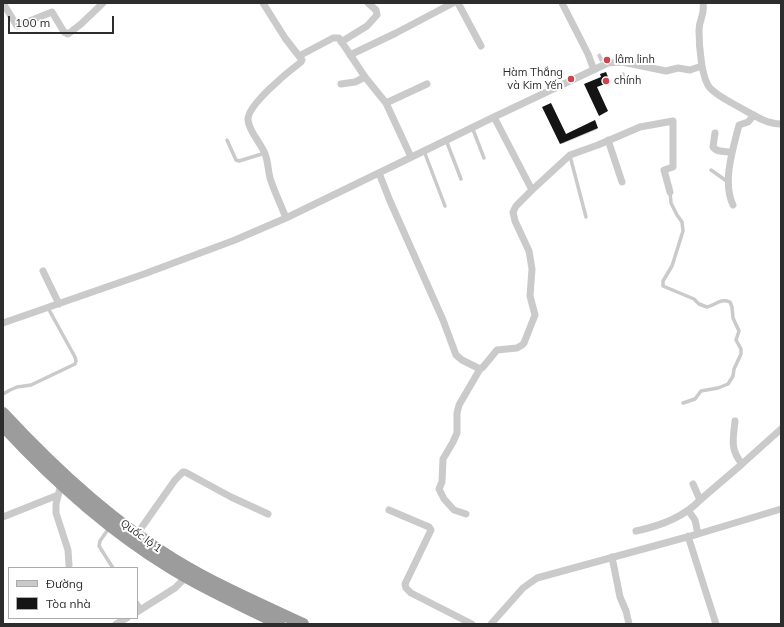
<!DOCTYPE html>
<meta charset="utf-8">
<style>
body{margin:0}
#map{position:relative;width:784px;height:627px;overflow:hidden;background:#fff;font-family:Mulish,sans-serif}
canvas{display:block}
.frame{position:absolute;inset:0;border:4px solid #2d2d2d;pointer-events:none}
.legend{position:absolute;left:8px;top:567px;width:130px;height:52px;box-sizing:border-box;background:#fff;border:1px solid #ababab;margin:0;padding:5px 7px;list-style:none;font-size:12px;color:#2d2d2d}
.legend li{display:flex;align-items:center;gap:8px;height:20px}
.legend b{width:20px;border:1px solid #ababab}
.scale{position:absolute;left:8px;top:16px;width:106px;height:18px;box-sizing:border-box;border:2px solid #2d2d2d;border-top:0;padding-left:5px;font-size:12px;line-height:14px;white-space:nowrap;color:#2d2d2d;-webkit-text-stroke:3px #fff;paint-order:stroke}
</style>
<div id="map">
<canvas width="784" height="627"></canvas>
<div class="frame"></div>
<ul class="legend">
<li><b style="height:5px;background:#cacaca"></b>Đường</li>
<li><b style="height:11px;background:#141414"></b>Tòa nhà</li>
</ul>
<div class="scale">100 m</div>
</div>
<script>
const ctx = document.querySelector('canvas').getContext('2d');
ctx.lineJoin = 'round';
function fillPath(path, color) {
  ctx.fillStyle = color;
  ctx.fill(path, 'evenodd');
}
function trace(path, color, width, dash) {
  ctx.strokeStyle = color;
  ctx.lineWidth = width;
  ctx.lineCap = dash ? 'butt' : 'round';
  ctx.setLineDash(dash || []);
  ctx.stroke(path);
}
function write(font, color, halo, rows, align = 'center') {
  ctx.font = font + ' Mulish,sans-serif';
  ctx.lineWidth = 4;
  ctx.setLineDash([]);
  ctx.textBaseline = 'middle';
  ctx.strokeStyle = halo;
  ctx.fillStyle = color;
  for (const [text, x, y, turn = 0] of rows) {
    ctx.save();
    ctx.translate(x, y);
    ctx.rotate((+turn || 0) * Math.PI / 180);
    ctx.textAlign = isNaN(turn) ? turn : align;
    if (halo) ctx.strokeText(text, 0, 0);
    ctx.fillText(text, 0, 0);
    ctx.restore();
  }
}
fillPath(new Path2D(`
 M600 53 604 60 600 62 597 55Z
 M624 72 626 78 621 79 619 74Z
 M543 107 566 135 595 122 598 129 562 144Z`), '#0003');
fillPath(new Path2D(`
 M606 72 610 82 597 87 608 111 599 116 584 84 601 77 600 74Z
 M551 103 566 134 595 120 598 128 560 144 542 107Z`), '#141414');
trace(new Path2D(`
 M472 127 484 158
 M227 140 236 160 239 161 265 153
 M446 140 461 179
 M424 151 445 206
 M570 156 586 217
 M711 170 728 182
 M670 192 671 203 677 215 682 222 683 231 672 266 663 281V286L694 299 699 304 707 307C716 305 720 298 730 302L732 307 733 318 739 331 736 340 741 349V354L734 369 733 376 728 384 718 388 701 391 695 399 683 403
 M3 394 10 390 17 387 31 385 75 364 76 361 75 357 48 308
 M109 528 100 541 99 546 113 568
 M137 602 142 609`), '#cacaca', 3.5);
trace(new Path2D(`
 M3 3 17 26 52 12 64 32 68 34 81 24 103 3
 M263 3 285 38 302 60 301 62C289 71 247 105 248 120 249 132 261 143 265 154 268 161 268 170 270 178 274 191 281 205 286 218
 M458 3 481 46
 M562 3 588 54 594 70
 M703 3C705 16 699 19 699 30 699 43 701 80 711 89 718 96 730 102 739 107 752 114 766 124 781 124
 M341 42 367 26 377 15 376 10 368 3
 M350 55 396 33 453 3
 M299 56 333 38H339L365 77 386 103 411 157
 M341 84 355 82 365 77
 M386 103 427 84
 M494 117 532 190
 M715 133 713 147C717 153 725 151 732 152
 M608 140 622 182
 M379 173 390 201 443 320 456 355 462 360 480 369 483 367 497 350 517 348 522 345 524 343 535 315 530 296 532 269 529 251 515 221 513 212 516 206 532 190 570 155 598 145 640 127 673 121V167L664 170 670 192
 M733 205C722 182 733 149 739 125L748 122 754 115
 M43 271 59 304
 M3 323 144 274 235 240 286 218 494 117 608 63 622 62 666 71 678 68 690 70 702 66
 M735 421C733 440 730 449 742 464
 M61 484 56 504V513L68 550 69 565
 M700 500 742 464 781 429
 M389 510 429 527 431 530 405 584 406 588 411 593 472 624
 M688 510 695 520 698 534
 M466 514 454 510 444 499 439 489 442 482 443 459 453 442 457 433V413L459 405 480 369
 M3 517 58 495
 M636 531C660 526 683 518 700 500L693 484
 M137 534 175 480 183 472H185L231 497 268 514
 M688 536 716 624
 M612 557 620 597 626 611 629 624
 M137 612 175 588 186 577
 M116 624 127 618
 M491 624 523 588 537 578 698 534 781 509`), '#cacaca', 7);
trace(new Path2D(`
 M3 413C54 468 111 521 175 560 216 585 260 604 303 624
 M3 426C52 479 107 529 169 567 202 588 243 606 279 624`), '#9c9c9c', 12);
for (const [x, y, r, color] of [
 [607,60,4,"#d1434a"],
 [571,79,4,"#d1434a"],
 [606,81,4,"#d1434a"]
]) {
  const dot = new Path2D();
  dot.arc(x, y, r, 0, 2 * Math.PI);
  ctx.fillStyle = color;
  ctx.fill(dot);
  trace(dot, '#fff', 1.5);
}
write('11px', '#2d2d2d', '#fff', [
 ["lâm linh",615,60],
 ["Hàm Thắng",563,73,"right"],
 ["và Kim Yến",563,86,"right"],
 ["chính",614,81]
], 'left');
write('11px', '#2d2d2d', '#fff', [
 ["Quốc lộ 1",141,536,36]
]);
</script>
